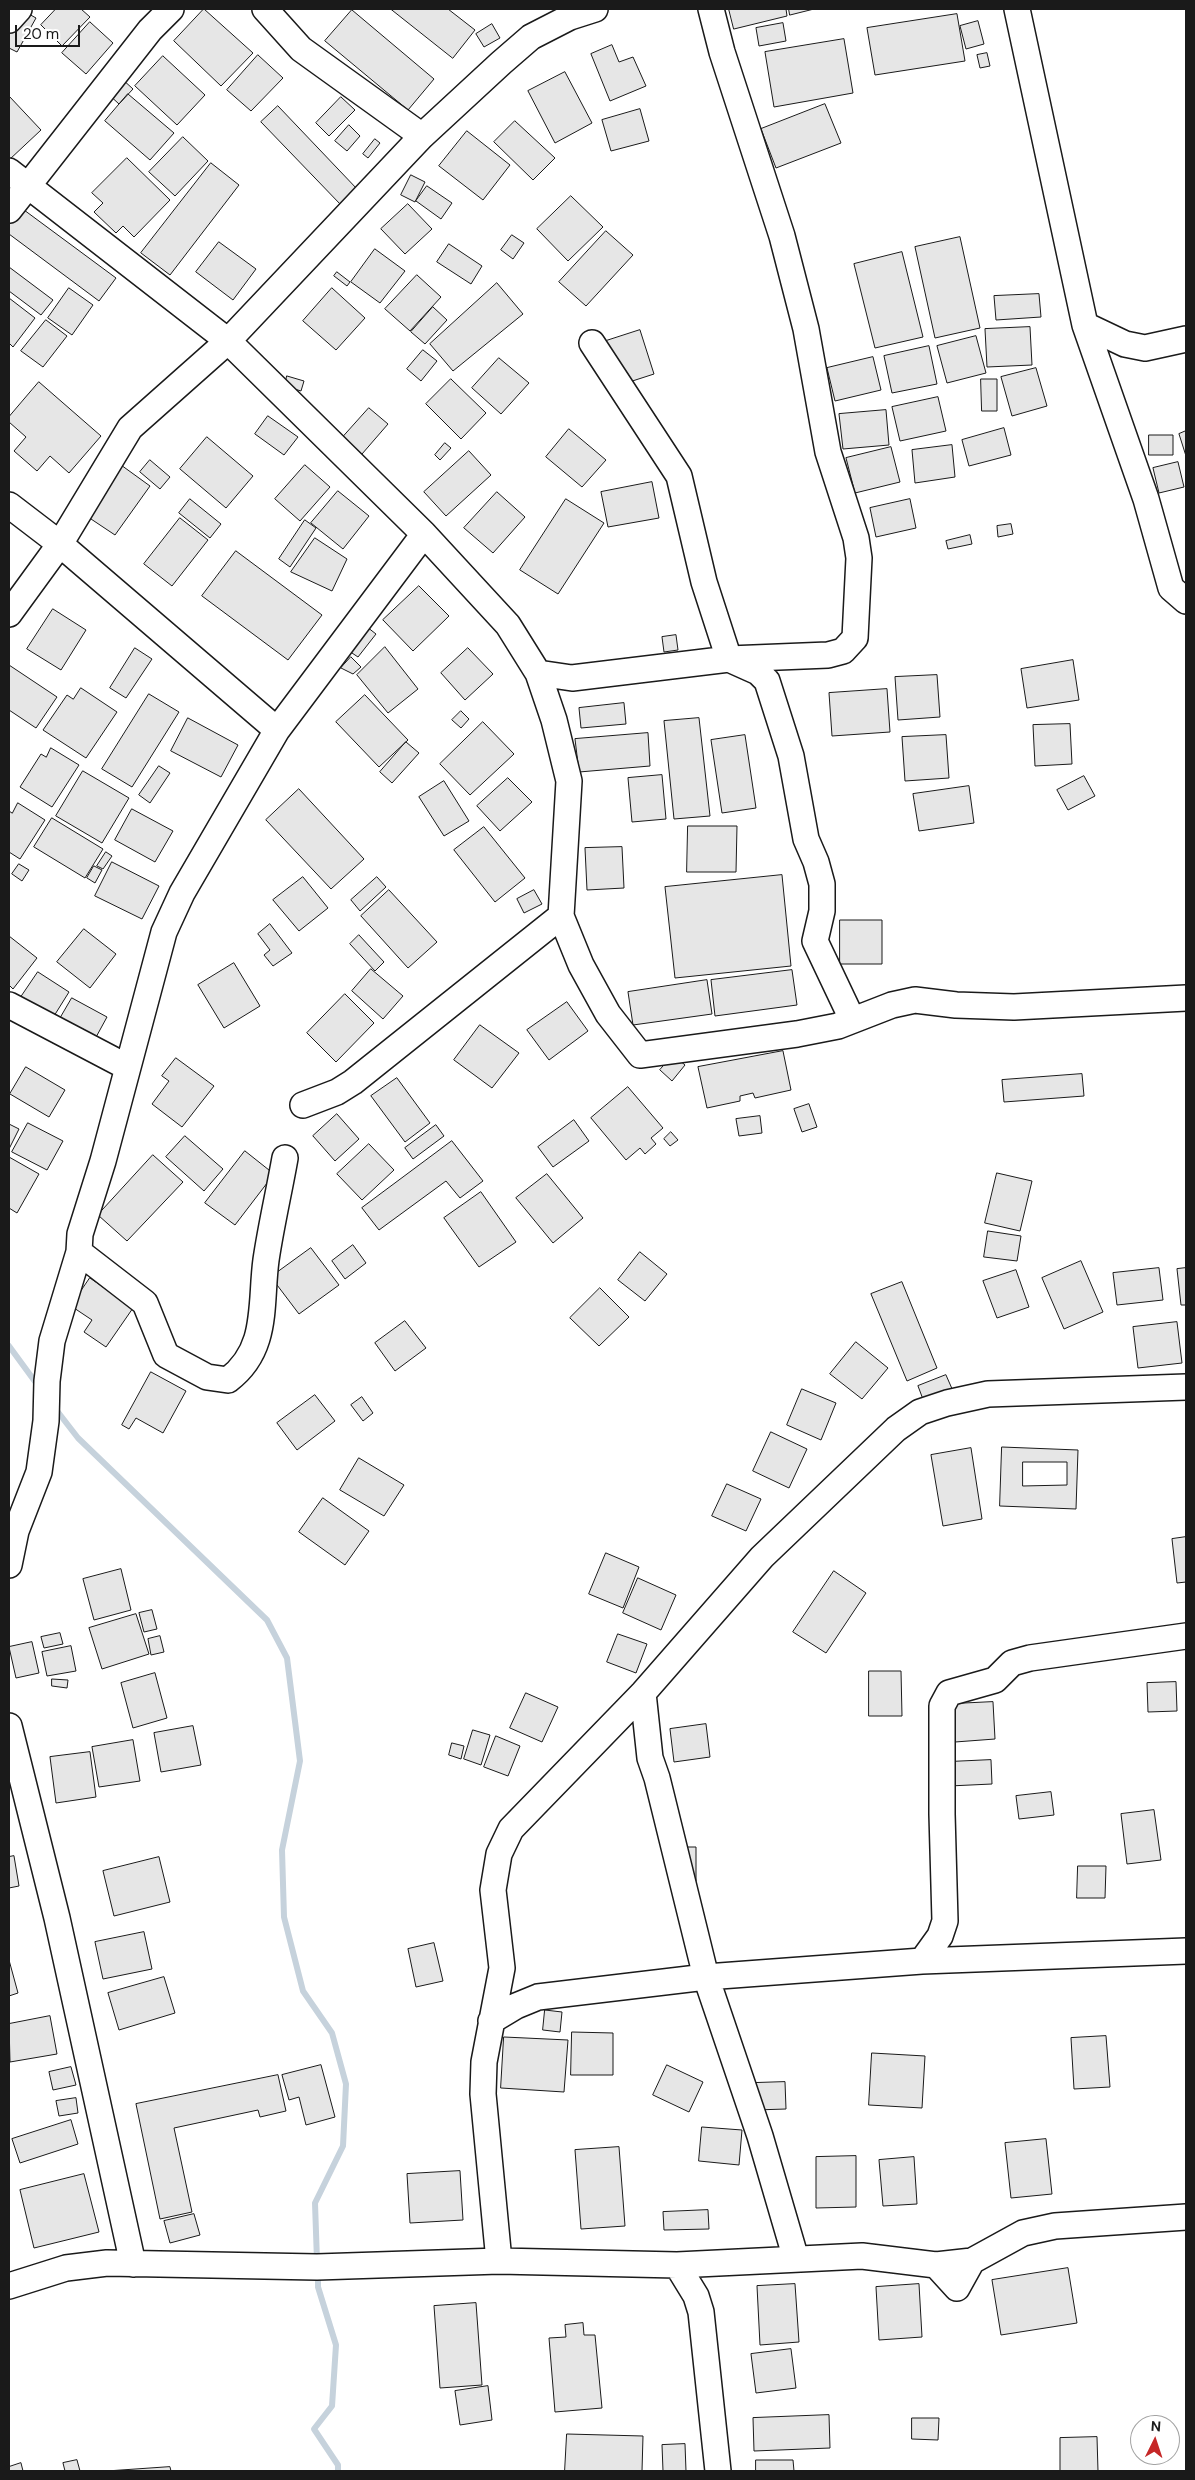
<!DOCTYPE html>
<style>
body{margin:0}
#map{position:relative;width:1195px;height:2480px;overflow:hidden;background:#fff;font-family:"DM Sans",sans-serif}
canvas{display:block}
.frame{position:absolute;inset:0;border:10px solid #1a1a1a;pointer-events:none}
.north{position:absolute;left:1130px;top:2415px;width:50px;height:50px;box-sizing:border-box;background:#fff;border:1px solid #a3a3a3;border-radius:50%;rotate:4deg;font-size:14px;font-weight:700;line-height:20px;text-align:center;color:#1a1a1a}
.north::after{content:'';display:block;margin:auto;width:18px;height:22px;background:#c62828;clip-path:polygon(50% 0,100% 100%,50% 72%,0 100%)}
.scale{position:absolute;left:15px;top:25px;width:65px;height:22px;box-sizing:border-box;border:2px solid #1a1a1a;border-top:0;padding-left:6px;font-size:15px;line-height:18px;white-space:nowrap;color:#1a1a1a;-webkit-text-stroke:4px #fff;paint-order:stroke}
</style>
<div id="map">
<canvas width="1195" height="2480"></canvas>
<div class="frame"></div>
<div class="north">N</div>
<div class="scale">20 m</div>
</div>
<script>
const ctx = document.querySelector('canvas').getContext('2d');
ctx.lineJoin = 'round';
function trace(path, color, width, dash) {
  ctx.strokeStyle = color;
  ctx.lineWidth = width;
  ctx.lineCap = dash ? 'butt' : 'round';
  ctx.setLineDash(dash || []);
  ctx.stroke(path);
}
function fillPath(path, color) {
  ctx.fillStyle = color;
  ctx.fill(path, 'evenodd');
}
trace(new Path2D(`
 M9 1346 39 1387
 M54 1407 78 1438 267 1620 287 1658 300 1761 282 1850 284 1917 303 1991 332 2033 346 2084 343 2146 315 2203 317 2261
 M318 2271V2287L336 2345 332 2406 314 2429 338 2465V2471`), '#c6d2dc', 6);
const building = new Path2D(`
 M20 9 36 18 17 52 9 48V29Z
 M56 9H81L90 17 62 46 41 25Z
 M204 9 253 53 221 86 174 41Z
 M391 9H448L475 30 453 58Z
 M729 9H786L787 16 734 29Z
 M789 9H814L790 15Z
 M352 10 434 79 408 110 325 41Z
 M957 14 965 61 875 75 867 28Z
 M978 21 984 44 966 49 960 26Z
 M90 22 113 43 86 74 62 53Z
 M783 23 786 41 759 46 756 28Z
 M492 24 500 38 484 47 476 34Z
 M844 39 853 93 774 107 765 52Z
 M612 45 619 62 633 57 646 86 610 101 591 54Z
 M987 53 990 66 980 68 977 55Z
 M258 55 283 78 251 111 227 90Z
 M163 56 205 95 177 125 135 86Z
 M565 72 592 123 555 143 528 91Z
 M121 78 133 89 119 104 107 93Z
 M128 94 174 133 150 160 105 121Z
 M9 96 41 130 9 160Z
 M341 97 355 110 329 136 316 123Z
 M825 104 841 143 776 168 761 129Z
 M278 106 358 190 341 205 261 122Z
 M640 109 649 141 611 151 602 120Z
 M515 121 555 158 533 180 494 142Z
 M349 125 360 136 347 151 335 141Z
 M467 131 510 165 483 200 439 166Z
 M183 137 208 161 175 196 149 172Z
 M375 139 380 143 368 158 363 154Z
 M127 158 170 200 134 237 123 226 116 233 94 212 103 203 92 193Z
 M211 163 239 185 170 275 141 253Z
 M411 175 425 182 415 202 401 195Z
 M427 186 452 203 441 219 416 201Z
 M571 196 603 227 568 261 537 229Z
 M408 204 432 229 405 254 381 229Z
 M20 207 116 278 99 301 9 234V222Z
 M606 231 633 255 586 306 559 282Z
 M512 235 524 243 513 259 501 250Z
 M960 237 980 328 935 338 915 247Z
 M219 242 256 269 233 300 196 272Z
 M449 244 482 266 471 284 437 262Z
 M375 249 405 271 380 303 351 282Z
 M902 252 923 337 875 348 854 264Z
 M9 267 53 300 41 315 9 291Z
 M337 272 350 282 347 286 334 276Z
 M417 275 441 297 410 331 385 309Z
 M497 283 523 314 453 371 430 344Z
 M69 288 93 305 72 335 48 318Z
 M332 288 365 318 336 350 303 321Z
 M1039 294 1041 317 996 320 994 296Z
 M9 298 35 318 13 347 9 343Z
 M433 307 447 320 425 344 411 332Z
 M46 320 67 336 43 367 21 351Z
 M1030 327 1032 365 987 367 985 329Z
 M640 330 654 374 620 385 606 341Z
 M976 336 986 373 947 383 937 346Z
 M929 346 937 384 892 393 884 356Z
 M423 350 437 361 421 381 407 369Z
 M873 357 881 390 835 401 827 368Z
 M499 358 529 383 501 414 472 388Z
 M1036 368 1047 406 1012 416 1001 377Z
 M287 376 304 381 301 391 285 386Z
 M451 379 486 413 461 439 426 404Z
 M981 379H997V411H982Z
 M39 382 101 436 69 473 50 456 37 471 14 451 26 437 9 422V417Z
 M938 397 946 431 900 441 892 407Z
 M369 408 388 424 362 454 343 437Z
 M886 410 889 445 843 449 839 414Z
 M268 416 298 437 284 455 255 434Z
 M1004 428 1011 455 969 466 962 440Z
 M569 429 606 460 582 487 546 457Z
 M1186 431V456L1179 434Z
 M1149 435H1173V455H1149Z
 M207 437 253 476 226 508 180 469Z
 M445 443 451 448 440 460 435 455Z
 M952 445 955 477 915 483 912 450Z
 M891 447 900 482 855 493 846 458Z
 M469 451 491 475 446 516 424 492Z
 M150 460 170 477 160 489 140 472Z
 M1178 462 1184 487 1159 493 1153 468Z
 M121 465 150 486 115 535 85 515Z
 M305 465 330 487 300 521 275 499Z
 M652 482 659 518 608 527 601 492Z
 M338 491 369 516 343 549 311 523Z
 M497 492 525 517 493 553 464 528Z
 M190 499 221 524 210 538 179 513Z
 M566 499 604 523 558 594 520 570Z
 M910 499 916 528 876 537 870 508Z
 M180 518 208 540 172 586 144 564Z
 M305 520 316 528 290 567 279 559Z
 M1011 524 1013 534 998 537 997 526Z
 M970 535 972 544 948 549 946 541Z
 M315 538 347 559 332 591 291 572Z
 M236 551 322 615 288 660 202 596Z
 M419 586 449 616 413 651 383 620Z
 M53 609 86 630 61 670 27 649Z
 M367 627 376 634 358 657 349 651Z
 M676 635 678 650 664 652 662 637Z
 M385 647 418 689 388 713 357 675Z
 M135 648 152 659 126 698 110 688Z
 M468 648 493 674 465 700 441 673Z
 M351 657 361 667 353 674 341 668Z
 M1073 660 1079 700 1027 708 1021 669Z
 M9 665 57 697 36 728 9 710Z
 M937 675 940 717 898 720 895 677Z
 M81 688 117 712 86 758 43 730 67 695 73 699Z
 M887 689 890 732 832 736 829 693Z
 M149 694 179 712 132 787 102 769Z
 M365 695 408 740 379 767 336 722Z
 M624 703 626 724 581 728 579 708Z
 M461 711 469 719 461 728 452 720Z
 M188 718 238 745 221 777 171 751Z
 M699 718 710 816 674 819 664 721Z
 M483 722 514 754 470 795 440 764Z
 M1070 724 1072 764 1035 766 1033 725Z
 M648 733 650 766 579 772 575 739Z
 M745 735 756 808 722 813 711 740Z
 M946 735 949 778 905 781 902 737Z
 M406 742 419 753 392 783 380 772Z
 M51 748 79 765 52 807 20 787 41 754 46 757Z
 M159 766 170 773 150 803 139 795Z
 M83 771 129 798 102 843 56 816Z
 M662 775 666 819 632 822 628 778Z
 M1084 776 1095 796 1068 810 1057 790Z
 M508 778 532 802 500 831 477 806Z
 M444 781 469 821 444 836 419 797Z
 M969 786 974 823 919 831 913 794Z
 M299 789 364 859 331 889 266 820Z
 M18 803 45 820 20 859 9 852V811L12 813Z
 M132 809 173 831 155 862 115 840Z
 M52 818 103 849 85 878 34 847Z
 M688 826H737L736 872H687Z
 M484 827 525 878 495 902 454 850Z
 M622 847 624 888 587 890 585 848Z
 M106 852 112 856 103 869 97 866Z
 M112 862 159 886 142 919 95 896Z
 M19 864 29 870 22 881 12 874Z
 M94 866 102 870 95 883 87 878Z
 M782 875 791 966 675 978 665 887Z
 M303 877 328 908 299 931 273 900Z
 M377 877 386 887 360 911 351 900Z
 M389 890 437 942 408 968 361 916Z
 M534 890 542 904 524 913 517 899Z
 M840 920H882V964H840Z
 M270 924 292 953 273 966 264 955 270 950 258 934Z
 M84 929 116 954 90 988 57 962Z
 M359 935 384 962 375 971 350 944Z
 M9 936 37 958 13 989 9 985Z
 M234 963 260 1006 224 1028 198 985Z
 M371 969 403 996 383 1019 352 991Z
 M792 970 797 1005 715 1016 711 980Z
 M38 972 69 992 49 1024 17 1003Z
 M707 980 712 1014 633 1025 628 992Z
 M345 994 374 1023 336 1062 307 1033Z
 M72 998 107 1017 89 1050 54 1029Z
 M567 1002 588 1031 549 1060 527 1030Z
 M480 1025 519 1053 492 1088 454 1060Z
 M783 1051 791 1090 755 1098 753 1093 740 1096V1101L707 1108 698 1067Z
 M673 1055 685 1065 672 1081 660 1070Z
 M176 1058 214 1086 182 1127 152 1104 169 1081 162 1076Z
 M26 1067 65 1090 49 1117 10 1094Z
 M1082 1074 1084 1096 1004 1102 1002 1080Z
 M397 1078 430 1123 405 1142 371 1096Z
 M628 1087 663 1128 651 1138 656 1144 645 1154 640 1148 626 1160 591 1118Z
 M809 1104 817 1127 802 1132 794 1109Z
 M337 1114 359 1139 335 1161 313 1136Z
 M760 1116 762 1133 739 1136 736 1119Z
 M574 1120 589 1141 553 1167 538 1147Z
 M28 1123 63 1141 47 1170 12 1152Z
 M9 1124 19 1129 9 1149Z
 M436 1125 444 1136 413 1159 405 1148Z
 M671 1132 678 1140 670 1146 664 1139Z
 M185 1136 223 1169 204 1191 166 1157Z
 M452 1141 483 1181 460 1198 446 1181 379 1230 362 1208Z
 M369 1144 394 1170 362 1200 337 1174Z
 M245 1151 274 1174 235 1225 205 1203Z
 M153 1155 183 1182 127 1241 98 1215Z
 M9 1157 39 1174 17 1213 9 1208Z
 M997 1173 1032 1181 1020 1231 985 1223Z
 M547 1174 583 1218 553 1243 516 1198Z
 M481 1192 516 1242 479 1267 444 1218Z
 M988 1231 1021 1236 1017 1261 984 1257Z
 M353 1245 366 1263 345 1279 332 1261Z
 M311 1248 339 1285 299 1314 271 1277Z
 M640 1252 667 1274 645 1301 618 1280Z
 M1081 1261 1103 1312 1064 1329 1042 1278Z
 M1159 1268 1163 1300 1117 1305 1113 1273Z
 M1186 1268V1305H1181L1177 1269Z
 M1016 1270 1029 1307 997 1318 983 1281Z
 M90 1278 133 1308 106 1347 84 1332 92 1320 71 1306Z
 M902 1282 937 1368 907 1381 871 1294Z
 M600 1288 629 1317 599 1346 570 1318Z
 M405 1321 426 1348 395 1371 375 1343Z
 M1177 1322 1182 1363 1138 1368 1133 1327Z
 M856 1342 888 1368 862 1399 830 1374Z
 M151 1372 186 1391 163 1433 136 1418 129 1429 122 1425Z
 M946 1375 953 1391 924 1402 918 1386Z
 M802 1389 836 1403 821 1440 787 1425Z
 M315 1395 335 1421 297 1450 277 1423Z
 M362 1397 373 1413 363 1421 351 1405Z
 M771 1432 807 1449 789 1488 753 1471Z
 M1002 1447 1078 1450 1076 1509 1000 1506ZM1023 1462H1067V1485L1023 1486Z
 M971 1448 982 1519 943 1526 931 1455Z
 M359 1458 404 1485 384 1516 340 1490Z
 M727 1484 761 1499 746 1531 712 1516Z
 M323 1498 369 1531 345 1565 299 1532Z
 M1186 1537V1582L1177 1583 1172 1539Z
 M606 1553 639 1567 623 1608 589 1594Z
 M121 1569 131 1610 94 1620 83 1579Z
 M834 1571 866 1593 826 1653 793 1632Z
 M638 1578 676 1595 661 1630 623 1613Z
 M152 1610 157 1629 144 1632 139 1613Z
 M136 1614 149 1654 102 1669 89 1628Z
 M60 1633 63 1644 44 1648 41 1637Z
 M618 1634 647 1644 636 1673 607 1662Z
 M160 1636 164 1652 151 1655 148 1639Z
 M32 1642 39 1673 16 1678 9 1647Z
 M71 1646 76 1671 47 1676 42 1652Z
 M869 1671H901L902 1716H869Z
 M155 1673 167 1718 133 1728 121 1683Z
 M52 1679 68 1680 67 1688 52 1686Z
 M1176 1682 1177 1711 1148 1712 1147 1683Z
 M526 1693 558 1707 542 1742 510 1728Z
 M993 1702 995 1739 955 1742 952 1704Z
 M706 1724 710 1757 674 1762 670 1729Z
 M193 1726 201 1765 161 1772 154 1733Z
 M473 1730 490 1735 481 1765 464 1759Z
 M496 1736 520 1746 508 1776 484 1767Z
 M133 1740 140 1781 99 1787 92 1747Z
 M452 1743 464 1746 461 1759 449 1755Z
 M90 1752 96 1797 56 1803 50 1757Z
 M991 1760 992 1784 949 1786 948 1762Z
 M1051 1792 1054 1815 1019 1819 1016 1796Z
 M1154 1810 1161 1860 1127 1864 1121 1814Z
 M685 1847H696V1881L684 1880Z
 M14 1856 19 1886 9 1888V1857Z
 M159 1857 170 1902 114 1916 103 1871Z
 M1078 1866H1106L1105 1898H1077Z
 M144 1932 152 1969 103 1979 95 1942Z
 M434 1943 443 1981 416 1987 408 1949Z
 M9 1960 18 1993 9 1996Z
 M164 1977 175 2013 119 2030 108 1993Z
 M545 2010 562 2012 560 2032 543 2030Z
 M50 2016 57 2054 10 2062 9 2024Z
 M572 2032 613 2033V2075H571Z
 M1106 2036 1110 2087 1074 2089 1071 2038Z
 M504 2037 568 2040 564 2092 501 2088Z
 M872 2053 925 2056 922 2108 869 2105Z
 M321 2065 335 2117 306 2125 299 2097 289 2100 282 2075Z
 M667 2065 703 2082 689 2112 653 2095Z
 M71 2067 76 2085 53 2090 49 2072Z
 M278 2075 286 2111 260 2117 258 2110 174 2128 192 2212 160 2219 136 2104Z
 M785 2082 786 2109 755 2110 754 2083Z
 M76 2098 78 2113 59 2116 56 2101Z
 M71 2120 78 2144 20 2163 12 2139Z
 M702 2127 742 2130 739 2165 699 2161Z
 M1046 2139 1052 2194 1011 2198 1005 2143Z
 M619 2147 625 2226 581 2229 575 2150Z
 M856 2156V2207L816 2208V2157Z
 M914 2157 917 2204 883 2206 879 2160Z
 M460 2171 463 2220 410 2223 407 2174Z
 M84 2174 99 2232 34 2248 20 2190Z
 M708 2210 709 2229 664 2230 663 2212Z
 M194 2214 200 2235 170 2243 164 2221Z
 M1068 2268 1077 2323 1001 2335 992 2280Z
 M795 2284 799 2342 760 2345 757 2286Z
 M919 2284 922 2337 879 2340 876 2287Z
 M476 2303 482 2385 440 2388 434 2306Z
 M583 2323 584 2335H595L602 2408 555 2412 549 2338 566 2337 565 2325Z
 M791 2349 796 2388 756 2393 751 2354Z
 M488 2386 492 2420 460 2425 455 2391Z
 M829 2415 830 2448 754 2451 753 2418Z
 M912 2418H939L938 2440 912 2439Z
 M567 2434 643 2436 642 2471H565Z
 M1097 2437 1098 2471H1060V2438Z
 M685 2444 686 2471H663L662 2445Z
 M77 2460 80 2471H65L63 2463Z
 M756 2460H793L794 2471H756Z
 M21 2463 23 2471H9V2467Z
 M170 2467 171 2471H107Z`);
fillPath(building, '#e6e6e6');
trace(building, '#1a1a1a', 1);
const minor = new Path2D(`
 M265 9 301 49 422 136
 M1017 9 1085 325 1146 499 1171 588 1186 601
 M9 20 19 9
 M9 171 228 341 424 534 508 625 538 673 554 720 569 781 561 916 581 965 608 1014 640 1055 797 1034 838 1026 892 1005 915 1000 956 1005 1014 1007 1186 998
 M9 210 150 30 171 9
 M1085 325 1125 344 1145 348 1186 339
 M592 343 679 476 704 582 729 659 758 672 767 681 791 756 806 839 816 862 822 884V911L815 941 852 1019
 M9 505 60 544 277 730
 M9 614 60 544 130 428 228 341 422 136 501 63 531 37 570 17 595 9
 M538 673 572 678 729 659 828 655 843 651 855 638 859 558 856 538 828 452 806 329 782 236 722 52 711 9
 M9 1005 127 1067
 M303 1105 337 1092 353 1082 561 916
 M79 1252 145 1303 166 1355 207 1377 228 1380C269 1349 260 1304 266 1260 271 1226 279 1192 285 1158
 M9 1565 16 1531 39 1472 46 1421 47 1381 52 1341 79 1252 80 1234 103 1161 164 932 182 893 277 730 424 534
 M643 1693 650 1758 657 1778 706 1977 760 2136 796 2259
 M9 1726 57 1918 133 2264
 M922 1961 940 1936 945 1921 942 1814V1706L949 1693 995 1680 1012 1663 1030 1658 1186 1636
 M491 2021 516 2006 538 1997 706 1977 922 1961 1186 1951
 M499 2261 483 2094 484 2062 502 1968 493 1890 499 1854 511 1829 643 1693 762 1557 896 1429 920 1412 947 1403 988 1394 1186 1387
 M677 2265 696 2296 701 2312 718 2471
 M936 2265 957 2288 972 2261
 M9 2286 66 2268 107 2263 317 2267 499 2261 677 2265 862 2256 936 2265 972 2261 1023 2233 1055 2226 1186 2217`);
trace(minor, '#1a1a1a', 28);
trace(minor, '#fff', 25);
</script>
